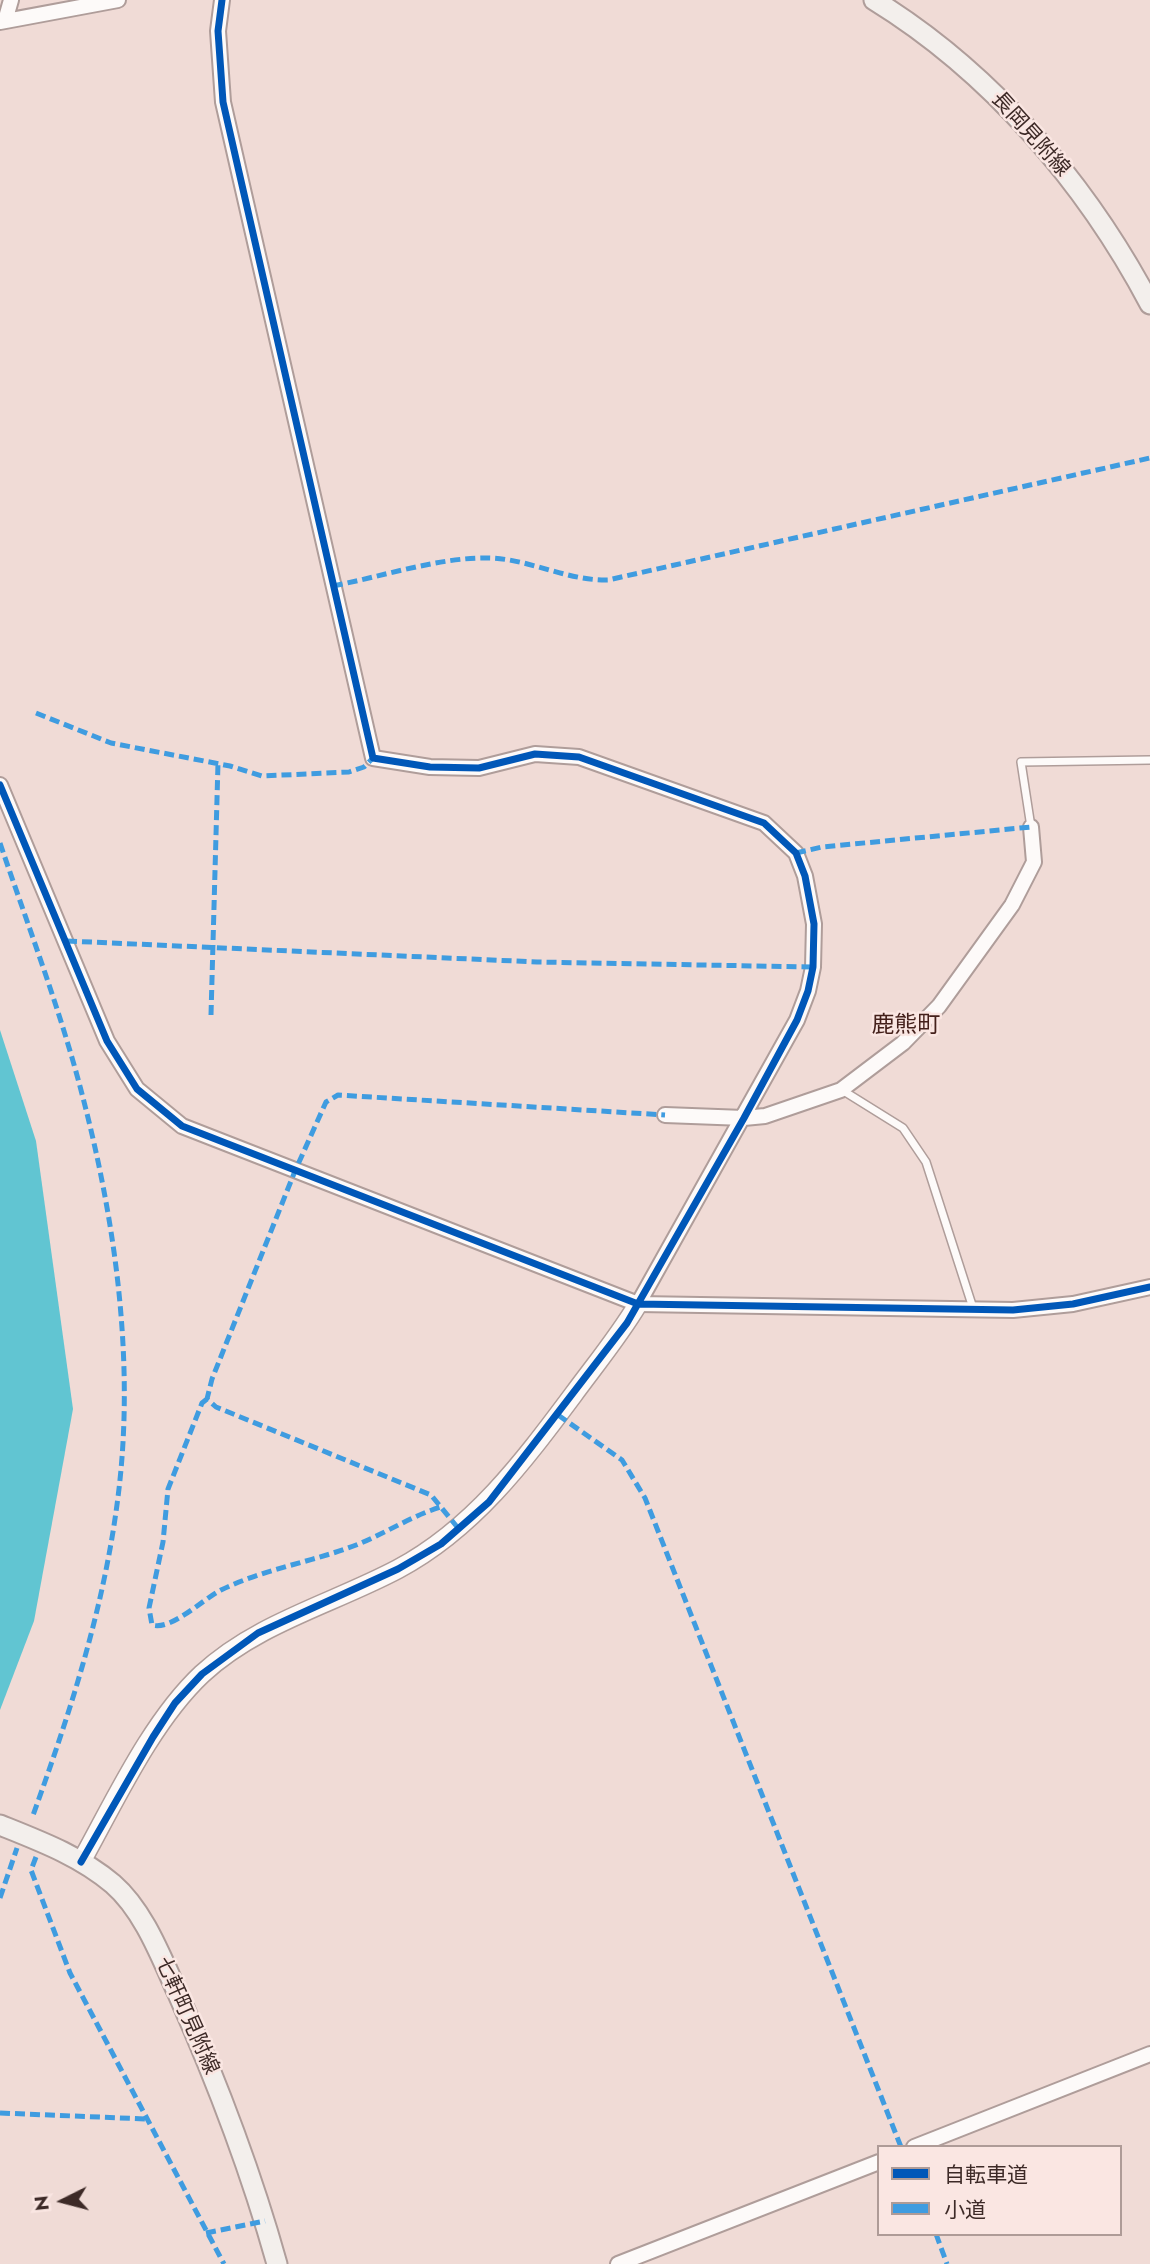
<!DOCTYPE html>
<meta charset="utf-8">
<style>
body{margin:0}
#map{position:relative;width:1150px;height:2264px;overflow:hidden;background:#f0dbd6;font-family:Jost,"Noto Sans JP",sans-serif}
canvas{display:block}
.legend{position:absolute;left:877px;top:2145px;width:245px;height:91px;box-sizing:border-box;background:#fae6e2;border:2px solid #ae9b97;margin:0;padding:9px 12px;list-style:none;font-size:21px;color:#3d2a27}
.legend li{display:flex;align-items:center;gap:14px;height:35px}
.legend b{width:35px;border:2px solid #ae9b97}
.north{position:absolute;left:28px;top:2166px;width:70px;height:70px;-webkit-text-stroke:5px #fae6e2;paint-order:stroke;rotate:264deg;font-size:19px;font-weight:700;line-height:28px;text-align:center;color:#3d2a27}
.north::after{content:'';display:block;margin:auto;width:24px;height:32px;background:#3d2a27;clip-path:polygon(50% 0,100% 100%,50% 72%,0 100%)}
</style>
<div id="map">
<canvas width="1150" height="2264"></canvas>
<ul class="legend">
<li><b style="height:9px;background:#0057b8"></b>自転車道</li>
<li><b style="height:9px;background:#3f9ce0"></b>小道</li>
</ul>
<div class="north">N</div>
</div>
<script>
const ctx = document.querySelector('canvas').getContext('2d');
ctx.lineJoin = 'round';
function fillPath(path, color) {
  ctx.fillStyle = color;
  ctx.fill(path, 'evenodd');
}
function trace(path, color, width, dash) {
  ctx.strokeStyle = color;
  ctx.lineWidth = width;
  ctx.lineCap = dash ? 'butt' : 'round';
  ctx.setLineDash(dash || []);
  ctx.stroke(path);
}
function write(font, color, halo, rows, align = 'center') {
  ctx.font = font + ' Jost,"Noto Sans JP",sans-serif';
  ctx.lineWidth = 5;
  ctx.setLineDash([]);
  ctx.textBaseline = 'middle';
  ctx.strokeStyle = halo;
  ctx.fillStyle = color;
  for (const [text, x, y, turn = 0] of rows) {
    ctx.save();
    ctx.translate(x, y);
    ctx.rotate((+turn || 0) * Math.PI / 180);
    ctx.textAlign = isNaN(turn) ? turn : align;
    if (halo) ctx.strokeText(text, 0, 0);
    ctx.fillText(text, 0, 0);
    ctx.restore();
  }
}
fillPath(new Path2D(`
 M0 1030 36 1141 73 1409 34 1621 0 1710Z`), '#61c5d2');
const service = new Path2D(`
 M1031 827 1021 762 1150 760
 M842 1090 903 1128 926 1162 973 1308`);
const minor = new Path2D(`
 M222 0 218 31 223 102 373 758 430 767 479 768 535 754 579 757 764 823 796 853 805 876 814 924 813 967 808 991 797 1020 638 1304
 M5 21 11 0
 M0 22 118 0
 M0 785 107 1041 137 1089 182 1126 638 1304 1013 1310 1073 1304 1150 1287
 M665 1115 744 1118 765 1116 841 1090 903 1043 939 1006 1012 905 1034 862 1031 827
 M914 2147 1150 2054
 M618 2264 879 2162`);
const tertiary = new Path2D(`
 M81 1862C115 1801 151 1722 202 1674 257 1623 332 1604 398 1569 473 1529 523 1462 573 1395 595 1365 619 1336 638 1304`);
const secondary = new Path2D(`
 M874 0C991 72 1086 183 1150 304
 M0 1825C40 1841 80 1856 113 1884 144 1911 161 1957 178 1994 217 2082 251 2171 277 2264`);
trace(service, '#af9d9a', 10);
trace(minor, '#af9d9a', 18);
trace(tertiary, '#af9d9a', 21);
trace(secondary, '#af9d9a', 23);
trace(service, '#fdfaf9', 7);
trace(minor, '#fdfaf9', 14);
trace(tertiary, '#fdfaf9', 18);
trace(secondary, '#f3efec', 19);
trace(new Path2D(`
 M333 586C379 577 441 557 487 558 528 558 566 581 608 580L1150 458
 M36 713 111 743 230 766 262 776 349 772 364 767 373 758
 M0 843C28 926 60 1009 82 1094 116 1224 135 1364 118 1497 104 1609 70 1713 32 1818
 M796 853 822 847 1031 827
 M67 941 537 962 813 967
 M211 1015 218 763
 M207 1399 202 1403 168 1489 163 1542 149 1608 152 1625C171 1631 203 1599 221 1590 262 1570 306 1563 348 1548 380 1537 408 1517 441 1507
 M558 1415 622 1460 645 1498 901 2147
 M458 1528 431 1495 216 1407 207 1399 212 1379 295 1171 326 1102 338 1095 665 1115
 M36 1857 31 1870 70 1973 224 2264
 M0 1898 17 1848
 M0 2113 146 2119
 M206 2233 265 2221
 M936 2234 947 2264`), '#3f9ce0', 5, [10, 5]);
trace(new Path2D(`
 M0 785 107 1041 137 1089 182 1126 638 1304 1013 1310 1073 1304 1150 1287
 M81 1862 153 1737 175 1703 202 1674 258 1633 398 1569 441 1544 489 1502 627 1323 744 1118 797 1020 808 991 813 967 814 924 805 876 796 853 764 823 579 757 535 754 479 768 430 767 373 758 223 102 218 31 222 0`), '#0057b8', 7);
write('21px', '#3d2a27', '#fae6e2', [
 ["長岡見附線",1030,135,48],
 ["七軒町見附線",186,2016,66]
]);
write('23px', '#44201b', '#fae6e2', [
 ["鹿熊町",906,1026]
]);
</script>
